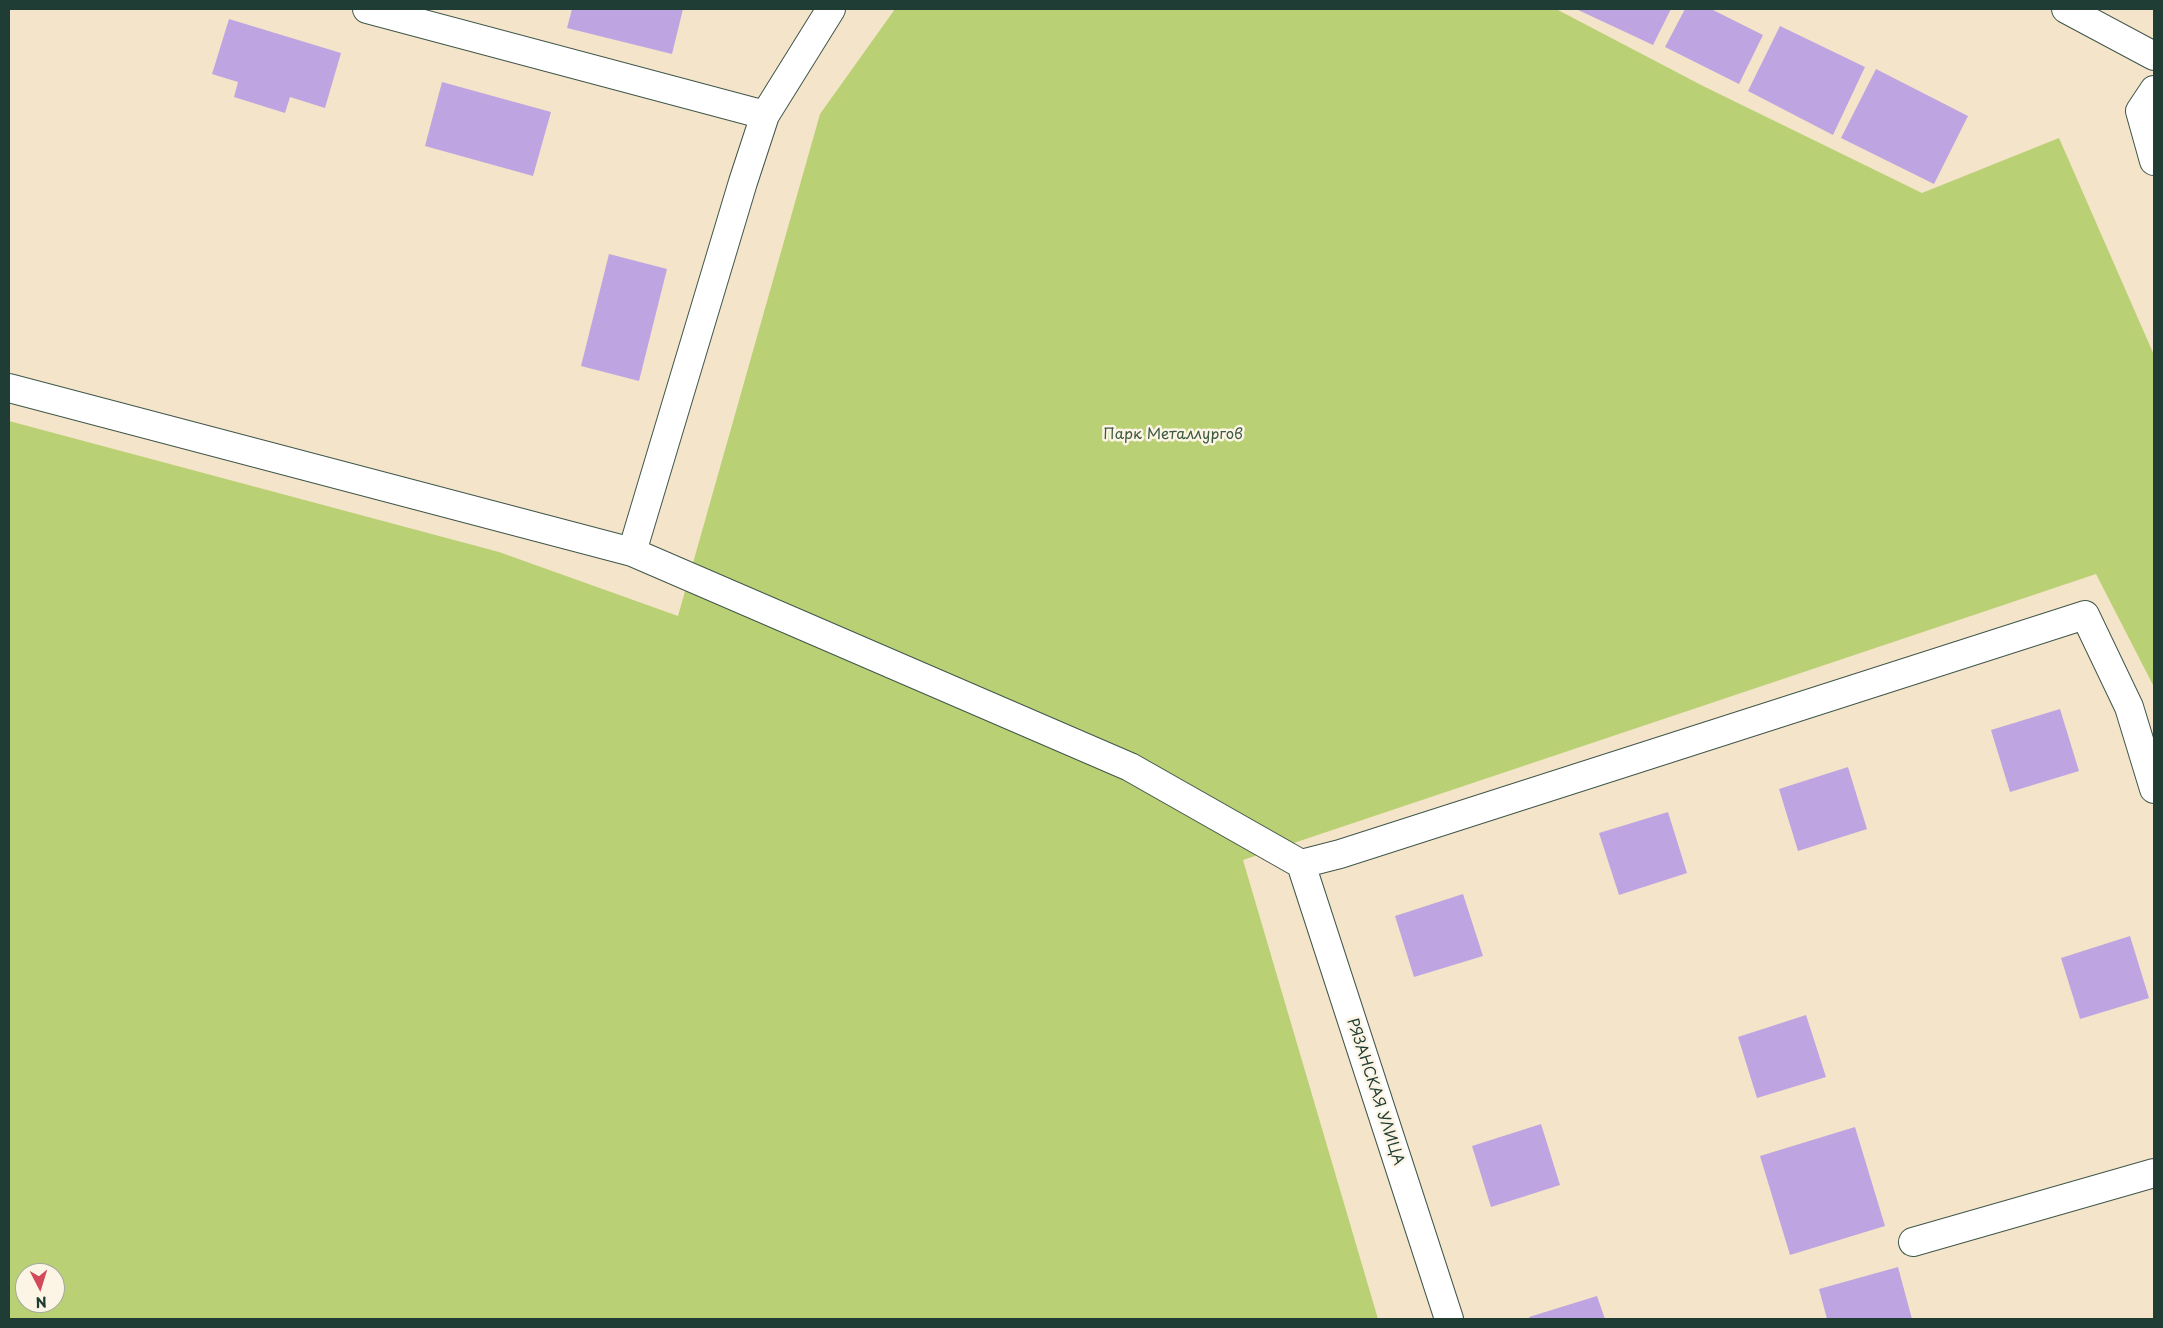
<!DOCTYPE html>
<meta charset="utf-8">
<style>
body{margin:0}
#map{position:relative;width:2163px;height:1328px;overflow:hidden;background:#f4e4c9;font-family:"Playpen Sans",sans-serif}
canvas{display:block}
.frame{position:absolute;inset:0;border:10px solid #1f3d34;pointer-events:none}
.north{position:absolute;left:15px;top:1263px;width:50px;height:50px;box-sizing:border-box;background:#fcf5e5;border:1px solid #a4ab9e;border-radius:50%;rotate:175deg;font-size:14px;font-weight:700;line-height:20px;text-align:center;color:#1f3d34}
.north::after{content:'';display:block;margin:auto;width:18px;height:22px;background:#d1495b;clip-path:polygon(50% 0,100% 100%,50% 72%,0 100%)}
</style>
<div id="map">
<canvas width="2163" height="1328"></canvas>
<div class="frame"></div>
<div class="north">N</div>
</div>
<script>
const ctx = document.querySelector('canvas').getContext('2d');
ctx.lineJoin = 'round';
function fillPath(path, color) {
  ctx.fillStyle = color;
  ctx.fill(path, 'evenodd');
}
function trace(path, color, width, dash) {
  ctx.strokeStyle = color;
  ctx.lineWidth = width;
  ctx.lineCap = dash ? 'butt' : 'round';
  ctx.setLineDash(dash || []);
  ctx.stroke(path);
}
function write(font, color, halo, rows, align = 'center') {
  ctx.font = font + ' "Playpen Sans",sans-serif';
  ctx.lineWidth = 5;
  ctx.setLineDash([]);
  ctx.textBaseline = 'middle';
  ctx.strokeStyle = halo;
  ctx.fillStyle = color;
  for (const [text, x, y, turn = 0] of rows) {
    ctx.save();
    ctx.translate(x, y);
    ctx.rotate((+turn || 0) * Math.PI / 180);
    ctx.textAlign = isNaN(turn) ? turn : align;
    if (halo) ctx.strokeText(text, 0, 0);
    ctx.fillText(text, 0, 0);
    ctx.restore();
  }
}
fillPath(new Path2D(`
 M895 9H1556L1703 86 1922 193 2059 138 2154 355V687L2096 574 1243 860 1378 1319H9V421L499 552 678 616 820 114ZM25 1273H55V1303H25Z`), '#bad074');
fillPath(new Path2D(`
 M572 9H683L672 54 567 28Z
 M1576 9H1671L1653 45Z
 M1685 9H1711L1763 35 1739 84 1665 47Z
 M229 19 341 53 325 108 290 97 285 113 234 97 238 82 212 74Z
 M1780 26 1865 67 1833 135 1748 91Z
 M1876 69 1968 116 1934 184 1841 138Z
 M442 82 551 112 533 176 425 146Z
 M609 254 667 269 639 381 581 366Z
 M2060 709 2079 771 2010 792 1991 730Z
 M1848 767 1867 829 1798 851 1779 789Z
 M1668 812 1687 873 1619 895 1599 833Z
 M1463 894 1483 956 1414 977 1395 916Z
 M2130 936 2149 998 2080 1019 2061 958Z
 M1806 1015 1826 1077 1757 1098 1738 1037Z
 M1541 1124 1560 1185 1491 1207 1472 1146Z
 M1855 1127 1885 1226 1790 1255 1760 1156Z
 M1898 1267 1912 1319H1827L1819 1289Z
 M1597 1296 1605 1319H1530L1529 1317Z`), '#bea5e2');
const minor = new Path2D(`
 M367 9 765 115
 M2066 9 2154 56
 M2154 90 2140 111 2154 161
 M9 388 632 552 1130 767 1301 864 1340 854 2085 615 2129 707 2154 789
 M632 552 743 182 765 115 831 9
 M1301 864 1449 1319
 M1913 1242 2154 1173`);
trace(minor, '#3f564a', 30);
trace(minor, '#fff', 28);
write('15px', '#3e5a41', '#fcf5e5', [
 ["Парк Металлургов",1173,435]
]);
write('15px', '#1f3d34', '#fcf5e5', [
 ["РЯЗАНСКАЯ УЛИЦА",1375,1092,72]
]);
</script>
